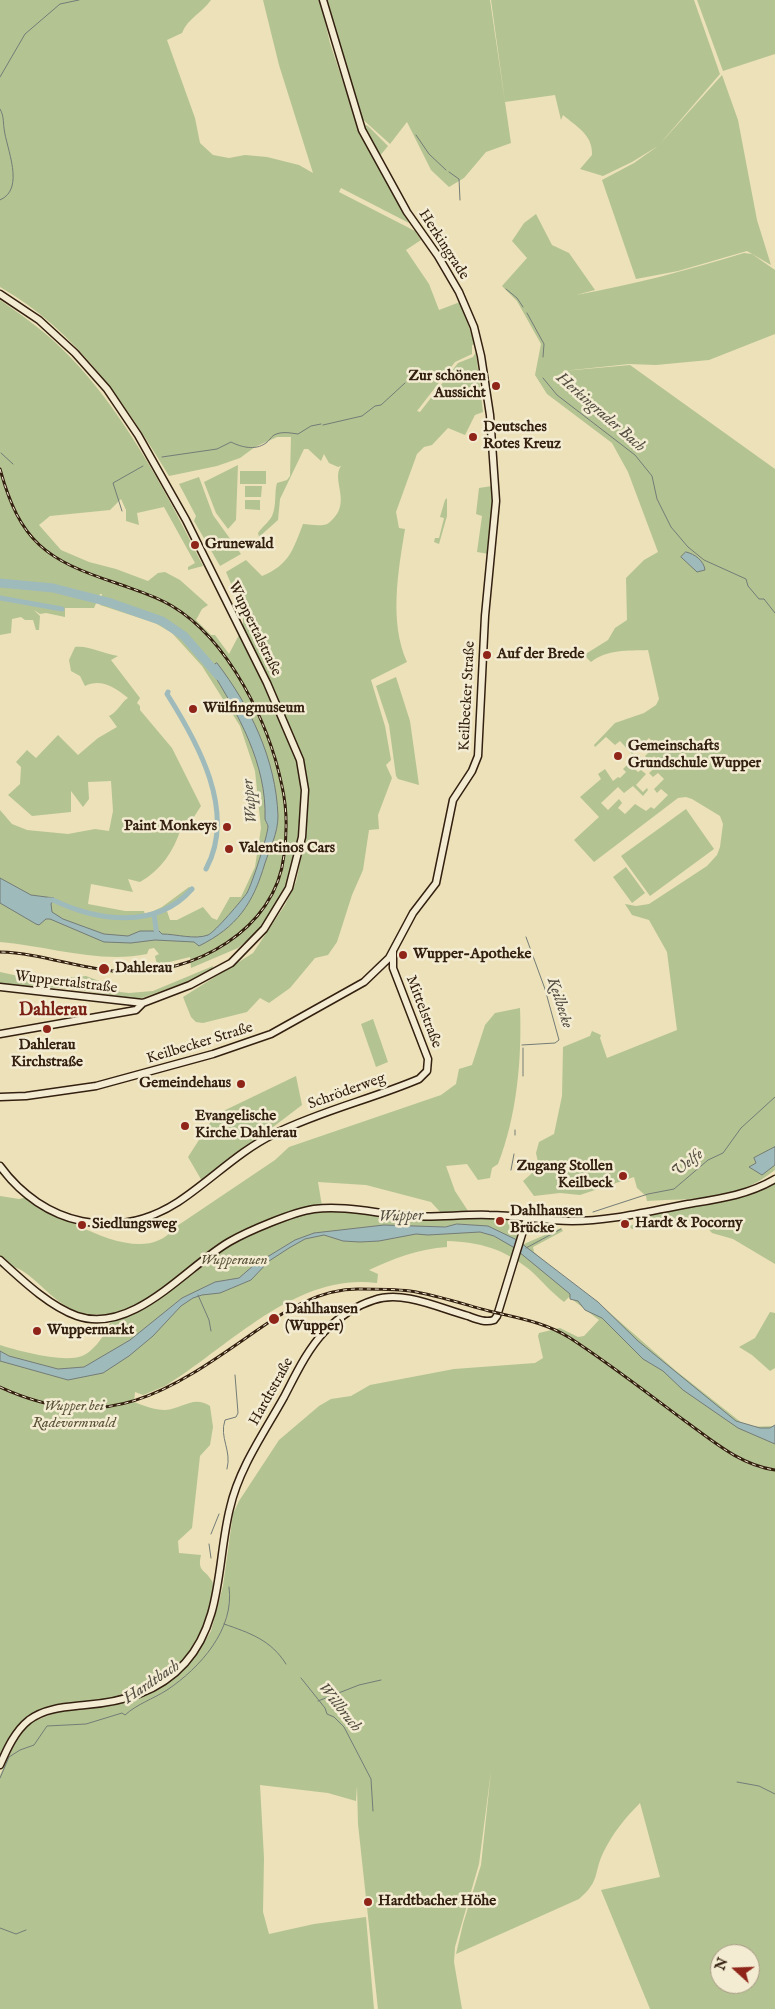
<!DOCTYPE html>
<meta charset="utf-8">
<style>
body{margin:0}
#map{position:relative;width:775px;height:2009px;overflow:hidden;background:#ece1b9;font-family:"IM FELL English",serif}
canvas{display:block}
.north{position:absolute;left:710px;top:1944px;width:50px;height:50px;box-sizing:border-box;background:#f3ecd2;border:1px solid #a79a84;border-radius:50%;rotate:290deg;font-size:14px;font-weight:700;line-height:20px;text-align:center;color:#342010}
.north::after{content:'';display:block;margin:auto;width:18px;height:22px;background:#8f2418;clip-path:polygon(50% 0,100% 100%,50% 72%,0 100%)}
</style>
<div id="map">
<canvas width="775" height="2009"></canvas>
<div class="north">N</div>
</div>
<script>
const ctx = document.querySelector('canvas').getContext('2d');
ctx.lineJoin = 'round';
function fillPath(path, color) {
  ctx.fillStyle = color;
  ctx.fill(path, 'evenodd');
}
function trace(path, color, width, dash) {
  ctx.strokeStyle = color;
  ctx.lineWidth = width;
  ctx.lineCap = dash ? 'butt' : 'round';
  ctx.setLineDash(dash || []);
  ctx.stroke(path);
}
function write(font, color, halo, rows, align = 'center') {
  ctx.font = font + ' "IM FELL English",serif';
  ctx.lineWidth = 5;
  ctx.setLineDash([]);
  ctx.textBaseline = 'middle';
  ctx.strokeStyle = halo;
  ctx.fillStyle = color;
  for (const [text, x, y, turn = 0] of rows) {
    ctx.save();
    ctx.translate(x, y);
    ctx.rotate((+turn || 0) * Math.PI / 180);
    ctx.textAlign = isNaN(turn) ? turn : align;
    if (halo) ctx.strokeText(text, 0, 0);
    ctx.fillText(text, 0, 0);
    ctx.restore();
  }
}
fillPath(new Path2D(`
 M0 0H211C202 13 188 18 182 33L167 40 195 118 200 143 213 155 229 158 245 155 267 157 299 165 313 173 279 65 263 0H320L330 43 360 133 409 223 341 188 339 192 415 231 421 240 406 250 429 284 439 310 460 302 475 344 472 345V354L455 362 417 411 420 412 458 363 473 357 476 352 483 412 475 415 465 435 448 428 432 445 424 447 417 454 396 512 399 528 405 529C398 572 389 622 407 662L371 680 385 726 391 760 386 765 392 778 378 815 379 829 369 830 363 870 352 895 337 942 328 955 315 958 290 988 269 1003 260 998 247 1012 203 1023 196 1022 191 1017 183 997 253 953 285 905 296 882 305 839 307 800 304 762 243 629V612L226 572 246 560 262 576C289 565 293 550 303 524 309 524 316 526 323 525 327 525 330 522 333 519 351 501 331 480 341 466L338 467 329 463 324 454 321 461 308 449H304L280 499 278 520 259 537 258 533C262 527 269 522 272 516 277 505 274 493 277 483L287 480 290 476 291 437H277L255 447 240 458 217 466 169 476C125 403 76 330 0 287Z
 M325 0H490L511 143 486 152 464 178 449 187 431 170 407 122 390 144 359 116 343 53 336 38Z
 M491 0H694L720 74 659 145 722 75 738 120 757 220 771 265 747 251 678 271 636 279 602 180 634 163 658 146 632 162 603 176 580 169 592 155C593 135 577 127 563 115L561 120 555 95 505 102Z
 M697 0H775V54L723 71Z
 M362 123 368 126 388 146 379 157Z
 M536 214 552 245 569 253 595 290 576 295C632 285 689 270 744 253L752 254 775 270V334L709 360 656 365 629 364 563 371 630 365 775 469V1170C735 1202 695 1198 647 1201L646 1196 637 1188 634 1177 580 1195 560 1193 534 1196 523 1181 539 1167 536 1153 539 1142 554 1134 562 1096 563 1047 590 1036 592 1031 601 1035 600 1038 607 1058 677 1030 667 952 649 920 632 915 625 904 636 906 649 904 707 866 717 855 720 847 723 824 720 816 692 799 686 797 678 798 594 862 574 840 599 817 580 797 601 779 598 774 605 769 613 781 618 777 620 778 626 772 623 769 638 754 641 757 632 766 638 772 641 770 646 774 636 785 643 792 647 788 648 790 643 796 633 786 624 793 618 787 601 803 608 810 619 799 622 803 618 808 625 814 635 804 646 811 651 807 654 809 668 795 661 789 657 793 654 789 664 779 658 773 653 777 649 773 660 763 654 756 649 761 645 756 656 745 649 738 632 754 620 741 615 745 606 737 595 747 594 745 615 723 644 713 656 705 659 699 648 650C628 651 607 649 591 662L584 655 608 640 615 628 627 620 626 578 644 560 658 552 628 472 612 443 547 394 535 375 541 344 517 301 502 286 527 258 512 241 524 223Z
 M0 300C20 314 40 328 57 344 119 402 166 491 203 566L188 570V567L195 563 164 507 137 513 139 525 126 521V510L121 499 110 510 50 516 39 525 61 550 89 562 116 569 148 581 158 573 165 572 180 580 208 605 202 609 196 620 211 635H215L229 654 240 633 299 764 302 791 299 835 288 885 264 926 238 948 191 968 190 957 157 965 155 956 159 954 154 948 149 949 147 954C100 964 48 946 0 942V810L12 824 27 830 68 834 95 829 109 831 113 811 111 781 88 782 89 799 83 807 71 791V812L32 816 8 795 20 784 21 767 16 762 27 750 36 758 58 735 78 755 98 738 117 727 109 716C118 712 121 702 128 698 116 688 101 678 85 686L80 676 71 671 69 660 75 647C88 645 104 654 118 656L111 660 140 698 137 703 140 706V710L172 748 201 806 188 826 181 828C174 851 161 870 140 882L128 879 133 892 91 884 88 904 125 911H144L145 915 162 907 189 887 194 890 167 911 170 920H177L203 907 212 918 217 920 230 897H241L255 867 261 828 255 771 240 726 202 666 172 633 155 623 100 605 102 594H100L94 608H65V617L46 613 40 614 34 610 40 616 39 630H36L33 620H25L21 617 12 619 11 633 0 635Z
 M238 465 236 520 228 529 216 513 204 482Z
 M240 471H266V484H240Z
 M199 477 213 515 241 554 220 566 194 521 196 516 179 484Z
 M245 486H262L261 497H245Z
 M492 486 493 512 489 554 477 552 482 516 476 514 479 488Z
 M447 498V516L439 544 434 542 435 538H439L444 518 440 517 445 500Z
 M245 500H260V510L245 509Z
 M396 677 410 721 419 785 398 779 396 776 389 725 376 686Z
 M686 809 714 849 650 896 621 856Z
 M626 867 645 893 632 903 613 877Z
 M213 966 212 971 196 979 139 999 71 989 45 987 37 989 0 984V972L37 980 86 976 112 986 120 992 129 993 153 991Z
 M520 1008C522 1058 517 1116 498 1164L492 1168 490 1178 478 1180 467 1164 446 1166 455 1191 470 1214 443 1215 431 1202 366 1185 318 1182 322 1206C297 1215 261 1224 239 1236 195 1261 139 1326 83 1313 57 1307 42 1283 21 1270 14 1266 6 1265 0 1261V1196L19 1199 27 1197C61 1216 142 1271 174 1228L275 1160 289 1147 441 1095 456 1084 459 1069 472 1065 485 1025 495 1013Z
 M373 1019 388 1062 376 1067 361 1024Z
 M296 1076 302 1105 202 1181 188 1157 215 1115Z
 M775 1181V1264L733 1239 712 1233 705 1225 692 1221 657 1224 632 1229 629 1226 649 1220 651 1215 749 1194Z
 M322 1210 495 1218 518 1224 520 1231 518 1242 524 1244 561 1228 563 1231 533 1247 534 1252 581 1293 601 1305 675 1370 747 1427 775 1426V2009H650L601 1890 660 1877 640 1803C625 1818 613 1833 604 1851 593 1873 601 1880 579 1899L456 1954 463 1924 481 1865 491 1771 479 1864 455 1947 454 1962 462 2009H378L358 1824 357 1786 356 1801 328 1793 260 1785 264 1858 263 1912 269 1934 314 1924 366 1917 374 2009H0V1775L20 1733 29 1723 58 1712 107 1706 147 1695 166 1684 181 1671 198 1652 211 1631 223 1586 233 1514 239 1501 279 1440 319 1406 331 1399 351 1396 370 1385 454 1369 535 1363 543 1358 538 1336 539 1333 560 1328 578 1337 584 1336 599 1320 569 1297 564 1302C551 1292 542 1281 530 1270 504 1249 480 1242 447 1241V1247C419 1249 394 1258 369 1270L378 1274 377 1283C296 1272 230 1346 165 1386L143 1395 135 1392 134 1402C145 1406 154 1410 165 1410 183 1409 193 1395 210 1406L213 1427 210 1445 200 1456 192 1528 178 1541 179 1553 201 1555C197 1572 205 1569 212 1581 217 1591 209 1612 206 1622 190 1677 138 1696 87 1702 72 1704 56 1703 42 1709 13 1723 18 1743 0 1757V1345C19 1351 63 1363 82 1356 94 1351 105 1335 110 1323 153 1304 189 1270 228 1244 247 1231 299 1213 322 1210ZM720 1954H750V1984H720Z
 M770 1312 775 1313V1368L770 1371 752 1355 739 1347 755 1338Z`), '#b4c392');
const water = new Path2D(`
 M686 552C695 554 704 561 705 570L697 572 681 557Z
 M217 663C250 706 276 759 278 816 278 833 270 848 265 863 253 904 237 927 199 946L194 942 155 940 131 943 104 942 50 919H46L39 925 36 924 0 903V878L31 895 54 898 51 904 52 912 63 919 104 934 128 936 140 931H159L162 934C176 934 195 940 208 935 215 932 242 900 247 893 252 884 268 835 268 826 268 825 265 820 265 819 267 764 238 714 210 668Z
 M775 1147V1165L762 1175 749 1167 756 1163 754 1158Z
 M457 1224 488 1226 517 1240 598 1302 638 1341 736 1421 760 1428H770L775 1425V1444L738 1428 683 1390 663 1371 643 1359 602 1318 585 1310 578 1301 570 1299V1294L513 1247 494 1236 480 1232 428 1235 416 1234 379 1241 360 1242 343 1241 324 1235 305 1239 289 1248 269 1261 251 1280 220 1293 202 1295 193 1298 181 1306 153 1336 129 1356 103 1373 68 1380 0 1361V1351L9 1356 58 1369 84 1367 130 1340 182 1298 215 1282 239 1278 254 1265 295 1240 314 1233 384 1225 445 1227Z`);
fillPath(water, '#9fbabb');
trace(water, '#747c77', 1);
trace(new Path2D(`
 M0 77 25 34 60 4 79 0
 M0 109C4 116 3 121 4 128 6 148 26 189 0 200
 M416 135 429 154 446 170
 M449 172 459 179 460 200
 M506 289 517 298 523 307
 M527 313 544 344 543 357
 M543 378 557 395 635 455 652 476 657 499 671 527 688 547 704 560 746 579 748 586 759 599H764L775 613
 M323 425 362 416 375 406 381 405 405 383
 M1 453 13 464
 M162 457 217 449 231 442C241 447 255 451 266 443 269 441 271 437 274 435 282 431 290 433 298 434L311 426 321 424
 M122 511 113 483 143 466
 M522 1045 555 1043 559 1040 545 989 526 937
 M523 1048V1076
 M515 1135V1130
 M511 1170 514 1154
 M593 1212 648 1194 674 1189 708 1160 723 1153 741 1128 775 1097
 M526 1248 561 1229
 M198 1295 209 1320 211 1331
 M227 1469C232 1450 219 1438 225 1420L236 1417 238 1413 235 1375
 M211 1534 219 1514
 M209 1544 211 1558
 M224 1624C250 1633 271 1640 286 1664
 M301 1678 325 1708 327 1714 334 1717 344 1727 371 1779 373 1811
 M318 1701 359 1685 381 1680
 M0 1778 9 1757 20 1750 34 1745 47 1726 86 1724 122 1713 125 1715C137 1704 153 1699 167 1690 200 1668 235 1629 229 1587
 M737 1782 759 1786 775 1794
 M0 1928 16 1934 26 1930`), '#747c77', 1);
trace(new Path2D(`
 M0 598 62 609
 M168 692 167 694C198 743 237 812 206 869
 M48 900H53C97 921 156 930 192 889
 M154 914 157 936`), '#9fbabb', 5);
trace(new Path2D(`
 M0 583 53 588 108 602 162 621 184 636 219 676`), '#9fbabb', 9);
const secondary = new Path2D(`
 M0 294 39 320 75 353 107 389 138 435 186 520 267 683 300 760 305 790 302 837 289 888 264 929 231 963 190 985 143 1003 0 987
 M0 1034 136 1010 143 1003
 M0 1097 26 1096 96 1086 213 1054 271 1034 364 982 389 958 413 913 436 883 453 800 472 771 478 756 485 616 496 501 490 415 481 356 474 327 459 292 438 256 407 212 362 130 323 0
 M0 1166C43 1225 116 1242 178 1202 210 1181 239 1151 274 1134 320 1111 372 1099 419 1079L427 1071 428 1059 393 968V952
 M0 1260C22 1280 49 1306 77 1316 133 1335 186 1267 229 1242 248 1231 293 1212 314 1209 346 1205 378 1214 410 1216 436 1218 463 1214 489 1215 517 1215 544 1221 572 1221 611 1221 649 1211 688 1204 718 1199 748 1195 775 1179
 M0 1765C7 1749 15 1731 29 1720 45 1708 66 1707 85 1705 123 1702 159 1692 185 1663 223 1621 217 1559 230 1508 239 1468 264 1433 284 1397 296 1374 307 1350 325 1331 339 1317 355 1306 374 1300 403 1290 439 1308 468 1316 476 1319 485 1323 494 1320L497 1316 527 1218`);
trace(secondary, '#342010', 9);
trace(secondary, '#f3ecd2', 6);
const rail = new Path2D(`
 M0 469C20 542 46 560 116 583 135 590 154 595 172 606 229 640 269 723 282 786 287 808 287 833 284 855 276 930 193 975 124 972 82 970 42 953 0 952
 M0 1387C107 1436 169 1392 256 1331 286 1310 320 1289 358 1289 375 1289 393 1289 410 1291 436 1295 463 1304 489 1311 517 1318 545 1322 570 1338 610 1364 647 1393 685 1421 713 1441 740 1465 775 1470`);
trace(rail, '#342010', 3);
trace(rail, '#f3ecd2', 1, [4]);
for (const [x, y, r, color] of [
 [496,386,5,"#8f2418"],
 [473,437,5,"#8f2418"],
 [195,545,5,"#8f2418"],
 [487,655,5,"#8f2418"],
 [193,709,5,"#8f2418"],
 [618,756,5,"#8f2418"],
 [227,827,5,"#8f2418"],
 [229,849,5,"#8f2418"],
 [403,955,5,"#8f2418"],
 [104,969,6,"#8f2418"],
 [47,1029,5,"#8f2418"],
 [241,1084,5,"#8f2418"],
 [185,1126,5,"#8f2418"],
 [623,1176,5,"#8f2418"],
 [500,1221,5,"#8f2418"],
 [625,1224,5,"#8f2418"],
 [82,1225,5,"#8f2418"],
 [274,1319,6,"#8f2418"],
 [37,1331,5,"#8f2418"],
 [368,1902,5,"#8f2418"]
]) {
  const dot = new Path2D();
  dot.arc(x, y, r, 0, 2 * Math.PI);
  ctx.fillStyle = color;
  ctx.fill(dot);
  trace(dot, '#f3ecd2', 2);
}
write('15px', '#342010', '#f3ecd2', [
 ["Herkingrade",443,245,57],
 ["Wuppertalstraße",254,629,64],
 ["Keilbecker Straße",468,696,-87],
 ["Wuppertalstraße",66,983,7],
 ["Mittelstraße",423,1012,69],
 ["Keilbecker Straße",200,1044,-17],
 ["Schröderweg",347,1092,-20],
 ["Hardtstraße",272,1392,-61]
]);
write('bold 15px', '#342010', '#f3ecd2', [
 ["Zur schönen",486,377,"right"],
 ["Aussicht",486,394,"right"],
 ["Deutsches",483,428],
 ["Rotes Kreuz",483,445],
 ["Grunewald",205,545],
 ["Auf der Brede",497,655],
 ["Wülfingmuseum",203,709],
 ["Gemeinschafts",628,747],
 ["Grundschule Wupper",628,764],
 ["Paint Monkeys",217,827,"right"],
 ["Valentinos Cars",239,849],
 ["Wupper-Apotheke",413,955],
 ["Dahlerau",115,969],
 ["Dahlerau",47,1046,"center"],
 ["Kirchstraße",47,1063,"center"],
 ["Gemeindehaus",231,1084,"right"],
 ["Evangelische",195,1117],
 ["Kirche Dahlerau",195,1134],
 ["Zugang Stollen",613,1167,"right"],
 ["Keilbeck",613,1184,"right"],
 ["Dahlhausen",510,1212],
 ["Brücke",510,1229],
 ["Hardt & Pocorny",635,1224],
 ["Siedlungsweg",92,1225],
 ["Dahlhausen",285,1310],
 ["(Wupper)",285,1327],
 ["Wuppermarkt",47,1331],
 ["Hardtbacher Höhe",378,1902]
], 'left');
write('italic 15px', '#5a5137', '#f3ecd2', [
 ["Wupperauen",234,1261],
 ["Wupper bei",74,1407],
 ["Radevormwald",74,1424]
]);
write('italic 16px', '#544e43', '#f3ecd2', [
 ["Herkingrader Bach",600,413,41],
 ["Wupper",251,801,-96],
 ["Keilbecke",559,1003,72],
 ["Uelfe",688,1164,-38],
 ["Wupper",401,1217,-2],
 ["Hardtbach",152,1683,-34],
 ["Willbruch",339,1708,51]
]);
write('bold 18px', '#7a1f14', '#f3ecd2', [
 ["Dahlerau",53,1011]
]);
</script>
